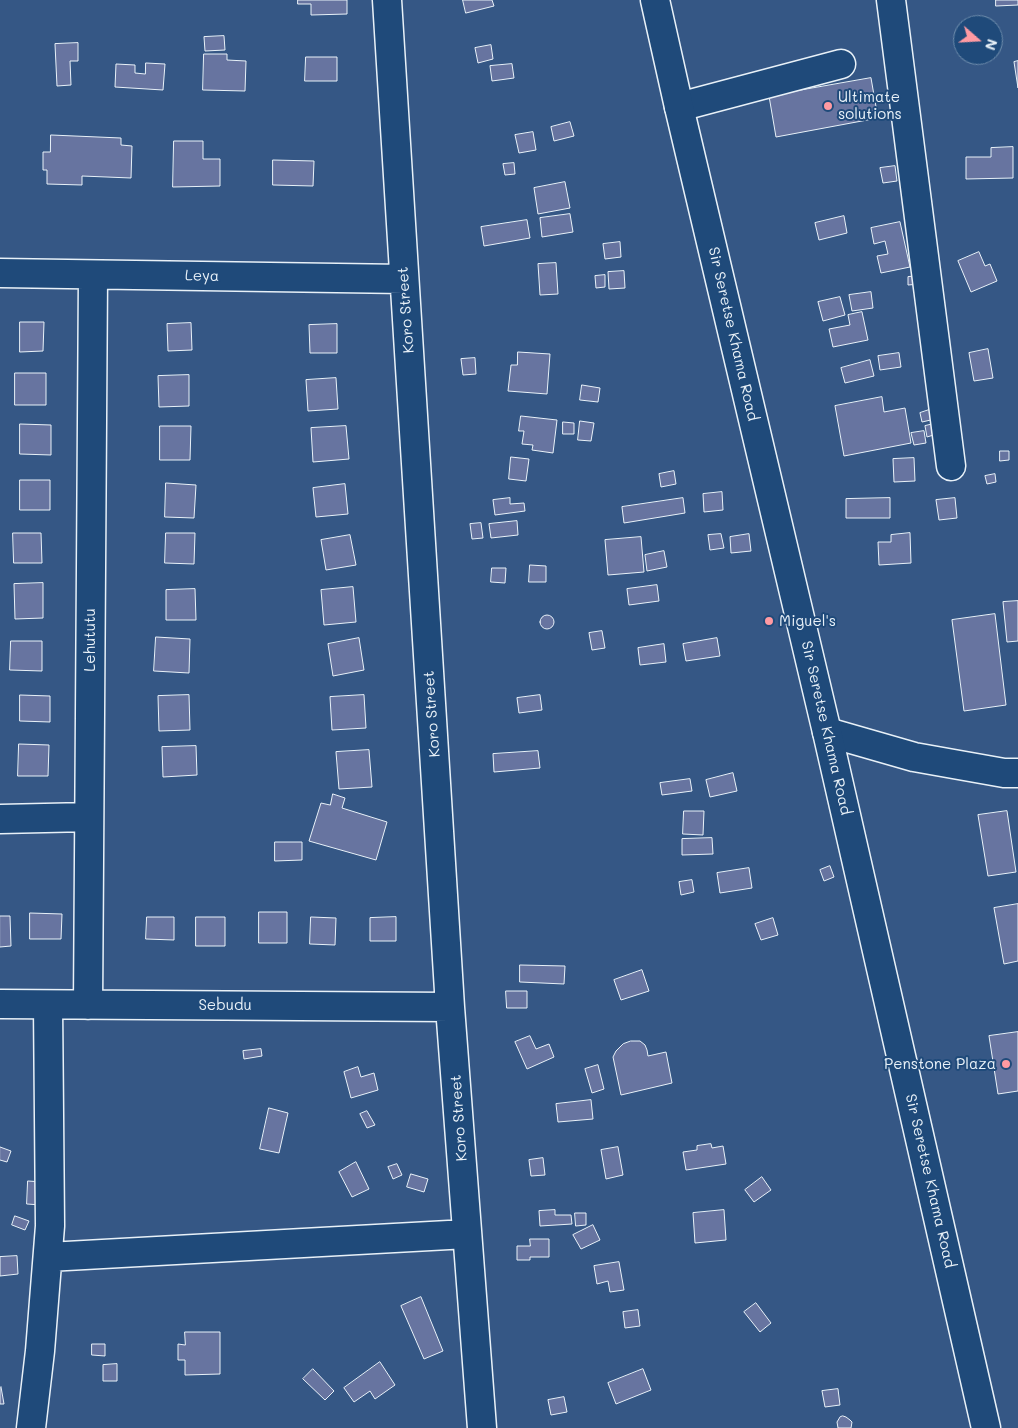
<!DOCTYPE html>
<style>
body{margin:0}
#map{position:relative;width:1018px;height:1428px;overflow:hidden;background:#355785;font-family:Mali,sans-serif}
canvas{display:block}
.north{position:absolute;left:953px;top:15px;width:50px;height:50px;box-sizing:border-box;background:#1f4a7a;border:1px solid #6f8dac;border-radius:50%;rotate:109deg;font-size:14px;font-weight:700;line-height:20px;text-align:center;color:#e8f1f8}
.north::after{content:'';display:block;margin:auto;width:18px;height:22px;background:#ff9aa2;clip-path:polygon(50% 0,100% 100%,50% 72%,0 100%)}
</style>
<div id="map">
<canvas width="1018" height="1428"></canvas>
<div class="north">N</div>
</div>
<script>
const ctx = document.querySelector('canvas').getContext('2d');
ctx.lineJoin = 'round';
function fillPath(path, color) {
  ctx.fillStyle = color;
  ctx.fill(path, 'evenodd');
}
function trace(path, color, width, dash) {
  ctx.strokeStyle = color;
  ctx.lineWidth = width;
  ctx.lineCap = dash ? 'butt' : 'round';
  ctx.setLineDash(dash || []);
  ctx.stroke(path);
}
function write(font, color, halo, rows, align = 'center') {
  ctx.font = font + ' Mali,sans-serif';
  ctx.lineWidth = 4;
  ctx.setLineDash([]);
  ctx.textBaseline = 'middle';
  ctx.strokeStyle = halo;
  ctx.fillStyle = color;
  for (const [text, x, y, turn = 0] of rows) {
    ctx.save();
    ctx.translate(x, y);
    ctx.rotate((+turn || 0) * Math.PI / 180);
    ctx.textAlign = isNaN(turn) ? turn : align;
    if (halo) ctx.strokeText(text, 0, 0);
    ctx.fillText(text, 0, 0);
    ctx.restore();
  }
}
const building = new Path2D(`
 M298 0H347V14L311 15V4H298Z
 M463 0H492L494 6 466 13Z
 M996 0H1018V5L996 6Z
 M224 36 225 50 205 51 204 37Z
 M78 43V61H70L71 85 57 86 55 44Z
 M491 45 493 59 478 63 475 48Z
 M204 54H227V60L246 61 245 91 203 90Z
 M306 57H337V81H305Z
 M1018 61V88L1014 62Z
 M146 63 165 64 163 90 115 87 116 64 135 65V73L145 74Z
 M512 64 514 78 492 81 490 66Z
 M871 78 878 118 776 137 769 96Z
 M570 122 574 136 554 141 551 127Z
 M533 132 536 150 519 153 515 135Z
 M51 135 121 138V145L132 146 131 178 82 176V185L47 184V170H43V152H50Z
 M174 141H203V159H220V186L173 187Z
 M1013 147V178L966 179V157H991V148Z
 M273 160 314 161 313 186 273 185Z
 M514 163 515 174 505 175 503 164Z
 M895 166 897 181 883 183 880 168Z
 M565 182 570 208 538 214 534 188Z
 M570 214 573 232 542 237 540 218Z
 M844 216 847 233 819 240 815 223Z
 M527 220 530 238 484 246 481 227Z
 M900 222 910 267 881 273 877 256 888 254 885 241 874 244 871 228Z
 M620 242 621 257 605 259 603 244Z
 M979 252 985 266 990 264 997 281 971 292 958 261Z
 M556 263 558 294 540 295 538 264Z
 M624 271 625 288 609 289 608 272Z
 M605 275V287L596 288 595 276Z
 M919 276 920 284 908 285V277Z
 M871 292 873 308 852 311 849 295Z
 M840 297 845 315 823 321 818 302Z
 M862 312 868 340 833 347 829 329 850 325 848 315Z
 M20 322H44L43 351 20 352Z
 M191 323 192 350 168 351 167 324Z
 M337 324V353H310L309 325Z
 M988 349 993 378 974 381 969 353Z
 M518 352 550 354 547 394 508 391 511 365H517Z
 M899 353 901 367 880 370 878 356Z
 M475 358 476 374 463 375 461 359Z
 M870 360 874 376 845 383 841 368Z
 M15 373H46V405H15Z
 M189 375V406L159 407 158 376Z
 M336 378 338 409 308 411 306 380Z
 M582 385 600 388 598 402 580 400Z
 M882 397 884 412 905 408 911 443 844 456 835 406Z
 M932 409 935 419 922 422 920 413Z
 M521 416 557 420 553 453 532 450 533 445 522 444 524 431H519Z
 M580 421 594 423 591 441 578 440Z
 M563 422 574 423V434H563Z
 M938 423 940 433 927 437 925 426Z
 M20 424 51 425V455L20 454Z
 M160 426H191L190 460H160Z
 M346 426 349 459 313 462 311 428Z
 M924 431 926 443 914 445 911 433Z
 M1000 451H1009V460L1000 461Z
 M511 457 529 459 526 481 509 479Z
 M914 458 915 481 894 482 893 459Z
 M674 471 676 484 661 487 659 474Z
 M995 474 996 482 987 484 985 476Z
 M20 480H50V510H20Z
 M166 483 196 485 194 518 165 517Z
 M345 484 348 514 316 517 313 488Z
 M722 492 723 510 704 512 703 494Z
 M510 498V504L524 503 525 511 495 515 493 500Z
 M683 498 685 513 624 523 622 507Z
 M890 498V518H846V499Z
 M955 498 957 518 939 520 936 500Z
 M517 521 518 535 491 538 489 524Z
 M481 523 483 538 472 539 470 524Z
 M13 533H41L42 563H14Z
 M166 533H195L194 564 165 563Z
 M910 533 911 563 879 565 878 542H891V535Z
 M721 534 724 548 710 550 708 535Z
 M749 534 751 551 731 553 730 537Z
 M350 535 356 565 326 570 321 540Z
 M641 537 644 572 608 575 605 540Z
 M664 551 667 567 647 571 645 555Z
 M530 565 546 566V582H529Z
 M492 568H506L505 583 491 582Z
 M43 583V618L15 619 14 584Z
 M657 585 659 601 629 605 627 589Z
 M353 587 356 622 324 625 321 590Z
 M195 589 196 620H166V590Z
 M1018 601V641L1007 642 1003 602Z
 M995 614 1006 705 964 711 952 620Z
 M540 622a7 7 0 1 1 14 0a7 7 0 1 1-14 0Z
 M602 631 605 648 592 650 589 633Z
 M156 637 190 639 189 673 154 671Z
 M359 638 364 670 333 676 328 644Z
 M717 638 720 656 686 661 683 644Z
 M11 641H42V671L10 670Z
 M664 644 666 662 640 665 638 648Z
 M20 695 50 696V722L20 721Z
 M189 695 190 730 159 731 158 696Z
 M364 695 366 728 332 730 330 697Z
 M540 695 542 710 519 713 517 698Z
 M19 744 49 745 48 776H18Z
 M196 746 197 775 163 777 162 747Z
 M369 750 372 787 339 789 336 752Z
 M538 751 540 768 494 772 493 754Z
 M733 773 737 791 710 797 706 780Z
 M690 779 692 791 662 795 660 783Z
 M333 794 345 798 342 808 387 822 376 860 309 841 321 803 330 805Z
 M684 811H704L703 835 683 834Z
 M1007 811 1016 872 988 876 978 815Z
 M712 838 713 854 682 855V839Z
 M275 842H302V860L275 861Z
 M830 866 834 877 824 881 820 870Z
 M749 868 752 888 720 893 717 873Z
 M692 880 694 892 681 895 679 882Z
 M1018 904V961L1004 964 994 908Z
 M259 912H287V943H259Z
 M30 913 62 914 61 939H30Z
 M0 916H10L11 946 0 947Z
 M147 917H174V940L146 939Z
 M196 917H225V946H196Z
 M311 917 336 918 335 945 310 944Z
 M396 917V941H370V918Z
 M773 918 778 935 761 940 755 924Z
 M520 965 565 966 564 984 520 982Z
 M642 970 649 991 621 1000 614 980Z
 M506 991H527V1008H507Z
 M1018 1032V1091L998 1094 989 1036Z
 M530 1036 536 1049 549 1044 554 1057 527 1069 515 1042Z
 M631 1041H640L645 1045 647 1050 648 1056 666 1052 672 1083 621 1095 613 1057 616 1051 623 1044Z
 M261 1049 262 1056 244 1059 243 1051Z
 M598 1065 604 1089 592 1093 585 1069Z
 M358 1067 361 1077 374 1073 378 1090 351 1098 344 1072Z
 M591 1100 593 1119 558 1122 556 1104Z
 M269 1108 288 1113 279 1153 260 1149Z
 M367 1111 375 1125 367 1128 360 1114Z
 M711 1144 712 1148 723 1146 726 1164 686 1170 683 1152 697 1150V1146Z
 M0 1147 11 1151 7 1162 0 1160Z
 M618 1147 623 1175 606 1179 601 1150Z
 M543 1158 545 1175 531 1176 529 1160Z
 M356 1162 369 1189 352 1197 339 1172Z
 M397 1164 402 1175 393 1179 388 1167Z
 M411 1174 428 1179 424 1192 407 1187Z
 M762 1177 771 1190 754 1202 745 1190Z
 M28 1181 43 1182 41 1205 27 1204Z
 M555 1210V1215H571L572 1224 540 1226 539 1211Z
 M724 1210 726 1240 695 1243 693 1213Z
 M575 1213H586V1225L576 1226Z
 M15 1216 29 1221 25 1230 12 1225Z
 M593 1225 600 1240 581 1249 573 1235Z
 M530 1239H549V1257H530V1260H517V1246H530Z
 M17 1256 18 1274 0 1276V1257Z
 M619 1262 624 1290 610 1292 608 1281 597 1284 594 1266Z
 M421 1297 443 1351 424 1359 401 1306Z
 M756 1303 771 1323 760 1332 744 1312Z
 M638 1310 640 1326 625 1328 623 1312Z
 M185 1332H220V1374L185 1375V1360H178V1344L185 1345Z
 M92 1344H105V1356L92 1355Z
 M380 1362 395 1385 375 1399 370 1391 354 1402 344 1388Z
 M117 1364V1381H103V1365Z
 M313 1369 334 1391 325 1400 303 1379Z
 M643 1369 651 1390 616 1404 608 1383Z
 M1 1387 4 1404H0V1388Z
 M838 1389 840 1405 825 1407 822 1391Z
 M564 1397 567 1412 551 1415 548 1400Z
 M843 1416 846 1417 850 1420 852 1422 851 1428H838L837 1422 840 1417Z`);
fillPath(building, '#6774a0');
trace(building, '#e8f1f8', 1);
const minor = new Path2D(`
 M387 0 450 1007 482 1428
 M891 0 951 466
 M679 107 841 64
 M0 273 404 279
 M827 732 914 757 1004 773H1018
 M0 819 89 817
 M0 1004 450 1007
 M88 1005 93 275
 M48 1257 467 1234
 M31 1428 40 1351 50 1226 48 1005`);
const major = new Path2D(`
 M655 0 679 107 827 732 986 1428`);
trace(minor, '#e8f1f8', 31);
trace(major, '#e8f1f8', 31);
trace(minor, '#1f4a7a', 28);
trace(major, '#1f4a7a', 28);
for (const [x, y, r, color] of [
 [828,106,5,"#ff9aa2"],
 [769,621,5,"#ff9aa2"],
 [1006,1064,5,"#ff9aa2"]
]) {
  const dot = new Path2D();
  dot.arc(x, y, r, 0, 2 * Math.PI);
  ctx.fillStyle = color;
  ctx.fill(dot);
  trace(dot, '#1f4a7a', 2);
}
write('15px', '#e8f1f8', '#1f4a7a', [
 ["Ultimate",838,97],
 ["solutions",838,114],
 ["Miguel's",779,621],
 ["Penstone Plaza",996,1064,"right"]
], 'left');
write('15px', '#e8f1f8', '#1f4a7a', [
 ["Leya",202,276,1],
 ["Koro Street",406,310,-94],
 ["Sir Seretse Khama Road",733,334,77],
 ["Lehututu",90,640,-90],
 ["Koro Street",432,714,-94],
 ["Sir Seretse Khama Road",826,728,77],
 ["Sebudu",225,1005],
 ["Koro Street",459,1118,-94],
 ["Sir Seretse Khama Road",930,1181,77]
]);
</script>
